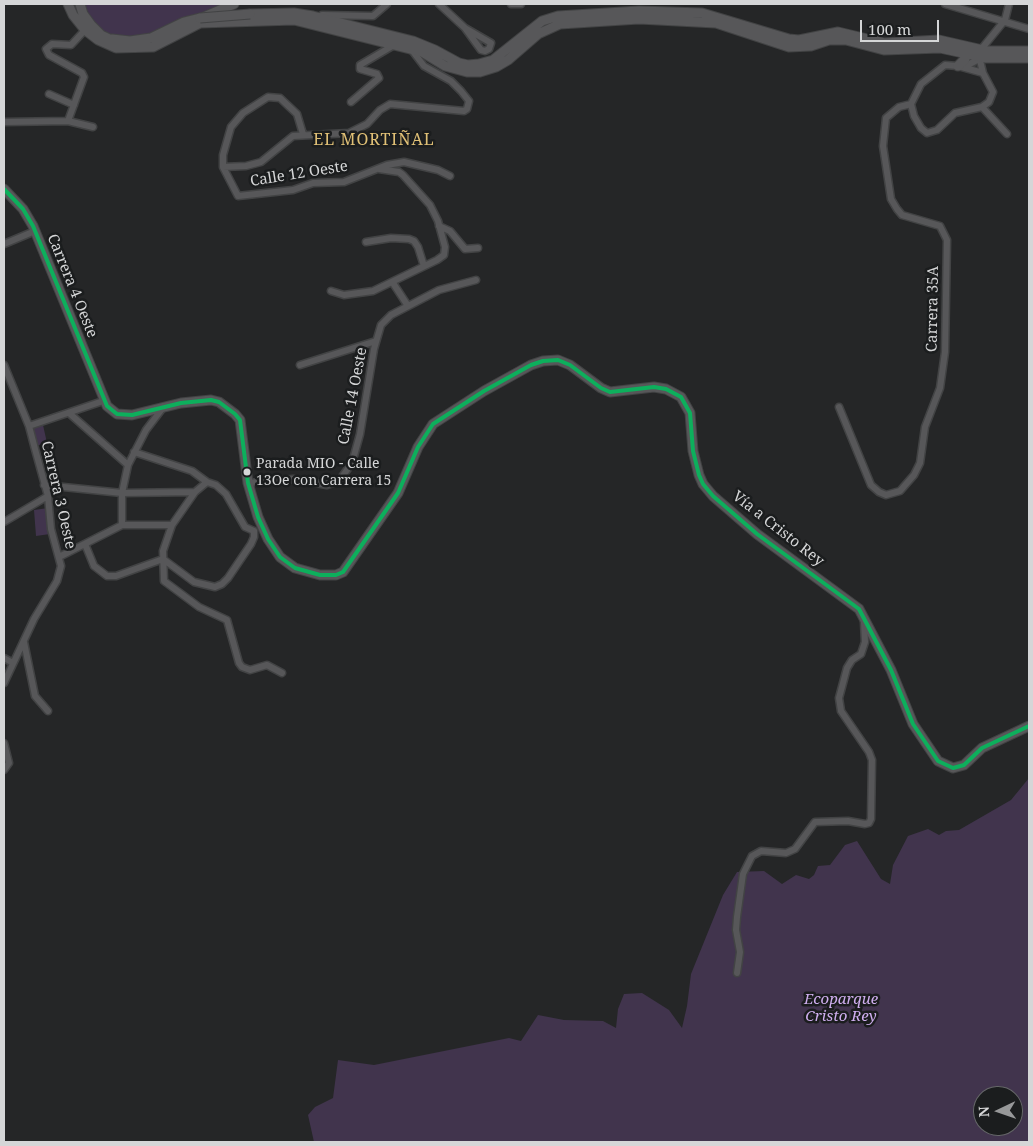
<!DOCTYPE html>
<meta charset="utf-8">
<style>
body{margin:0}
#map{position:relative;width:1033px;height:1146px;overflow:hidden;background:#252627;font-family:"Noto Serif",serif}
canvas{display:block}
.frame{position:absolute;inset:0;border:5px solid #d5d6d7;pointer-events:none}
.north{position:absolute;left:973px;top:1086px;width:50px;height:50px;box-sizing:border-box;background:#1b1d1e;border:1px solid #656768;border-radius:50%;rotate:267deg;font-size:14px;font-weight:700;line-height:20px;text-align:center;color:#d5d6d7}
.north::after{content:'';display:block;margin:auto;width:18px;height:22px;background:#979899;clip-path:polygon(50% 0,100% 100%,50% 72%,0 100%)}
.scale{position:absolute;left:860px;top:20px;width:79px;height:22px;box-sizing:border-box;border:2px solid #d5d6d7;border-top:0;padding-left:6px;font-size:15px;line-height:18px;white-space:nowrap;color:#d5d6d7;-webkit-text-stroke:4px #1b1d1e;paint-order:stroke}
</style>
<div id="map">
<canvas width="1033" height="1146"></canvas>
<div class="frame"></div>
<div class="north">N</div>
<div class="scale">100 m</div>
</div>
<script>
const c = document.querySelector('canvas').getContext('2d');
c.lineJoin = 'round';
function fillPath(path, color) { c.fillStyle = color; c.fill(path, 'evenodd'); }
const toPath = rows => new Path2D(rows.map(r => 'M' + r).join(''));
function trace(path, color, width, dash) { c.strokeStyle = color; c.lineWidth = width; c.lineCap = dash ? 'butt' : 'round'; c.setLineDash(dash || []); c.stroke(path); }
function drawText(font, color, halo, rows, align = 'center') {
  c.font = font + ' "Noto Serif",serif'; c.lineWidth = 5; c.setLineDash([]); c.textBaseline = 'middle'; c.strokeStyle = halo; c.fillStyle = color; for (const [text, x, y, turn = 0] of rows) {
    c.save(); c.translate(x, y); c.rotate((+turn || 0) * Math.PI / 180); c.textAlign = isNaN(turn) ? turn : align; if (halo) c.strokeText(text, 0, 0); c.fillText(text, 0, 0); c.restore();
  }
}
fillPath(toPath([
 [80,4,234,4,156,37,107,38],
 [43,425,47,443,35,446,31,428],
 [48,508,50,534,36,536,34,510],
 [1029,778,1029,1142,314,1142,308,1115,315,1107,333,1098,338,1060,374,1065,509,1038,521,1041,538,1015,564,1020,603,1021,616,1028,618,1009,624,994,642,993,669,1010,682,1028,687,1006,691,974,723,895,737,872,764,871,782,884,796,875,809,879,814,875,818,866,830,865,845,845,857,841,881,879,890,884,893,865,908,836,928,829,939,835,946,831,959,830,1011,800],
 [983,1096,1013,1096,1013,1126,983,1126]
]), '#41344d');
const street = toPath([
 [439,4,465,28,481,50,485,51,489,49,491,43,465,28],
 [511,4,521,4],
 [945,4,1029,29],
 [322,15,373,16,387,4],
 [979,56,983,73,993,92,989,102,982,107,955,113,937,130,927,133,921,128,914,116,911,104,921,84,945,65,958,66,983,73],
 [964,67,977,60,983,47,1005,20,1009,4],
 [49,94,74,105],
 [351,102,379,78,377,74,360,69,360,65,394,45],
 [982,107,1007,134],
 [68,121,84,77,82,73,49,55,46,49,52,44,71,45,85,30],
 [4,122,68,121,93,127],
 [303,134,297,114,280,98,268,97,243,113,231,127,223,155,223,167,238,196,293,190,313,183,344,182,387,165,404,162,438,170,450,176],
 [223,167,246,166,261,162,293,136,349,133,367,124,380,110,390,104,464,111,467,109,469,101,461,91,451,81,424,66,411,49],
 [439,226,450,231,465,249,478,248],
 [366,242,391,238,409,239,414,241,418,247,424,266],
 [4,244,35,231],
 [393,283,408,306],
 [331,291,344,295,373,291,437,260,444,255,445,247,438,221,430,205,403,175,399,172,379,169],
 [4,365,29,426,35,449,48,496,51,529,61,566,57,581,34,619,4,683],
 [300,365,376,341],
 [839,407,871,485,879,492,886,495,900,491,914,475,920,463,925,427,940,388,945,352,947,240,940,226,902,215,897,209,891,199,883,146,886,118,899,107,911,104],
 [69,413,128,465],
 [29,426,103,401],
 [134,452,192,471,207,482,216,485,226,494,245,527,254,531],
 [207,482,195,492,172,525,163,551,164,581,199,607,227,620,239,663,242,667,250,670,267,665,282,673],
 [248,483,293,479,327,485,339,481,352,463,360,434,374,349,381,325,391,315,439,290,476,280],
 [44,485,122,493,195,492],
 [4,522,48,496],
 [122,525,122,493,128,465,146,430,162,409],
 [85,544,94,566,107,576,116,576,163,559],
 [59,557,122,525,172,525],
 [163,559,194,582,215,587,222,584,228,578,251,544,254,537,254,531],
 [24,642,35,696,48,711],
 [4,658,13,663],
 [4,743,9,763,4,770],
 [737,973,740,952,736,930,737,917,743,874,752,856,761,851,786,853,795,849,815,822,848,821,865,824,869,823,871,819,872,760,869,752,841,711,839,698,847,668,852,660,861,654,865,642,864,622]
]);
const secondary = toPath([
 [68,4,73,15,85,30,98,40,116,48,153,47,200,23,294,20,422,52,445,66,467,72,480,72,496,67,508,60,538,34,560,24,639,19,716,23,789,47,811,46,829,40,846,40,884,50,940,48,986,58,1029,58],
 [80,4,83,14,91,25,101,35,116,42],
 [250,14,294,13,313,16,413,41,435,50,459,63,468,65,479,64,493,60,542,21,558,16,639,11,702,13,789,39,799,40,838,32,884,43,939,40,987,51,1029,51],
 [204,17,234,4],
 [112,39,130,41,151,38,184,22,200,18],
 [958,66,965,59,963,52],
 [4,189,23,209,33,226,107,406,117,414,132,415,181,403,211,400,219,402,235,414,240,420,248,483,258,517,268,539,280,557,295,568,320,575,336,575,343,572,398,493,418,447,433,424,484,391,531,365,543,361,558,360,570,365,601,388,610,392,654,387,666,389,681,397,690,413,693,451,699,475,703,484,713,496,757,534,859,609,891,670,913,724,938,761,953,768,964,765,982,748,1029,726]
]);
trace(street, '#424344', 9);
trace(secondary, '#424344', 11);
trace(street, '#575759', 6);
trace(secondary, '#575759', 9);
const secondaryBridge = toPath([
 [200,18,250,14]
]);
trace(secondaryBridge, '#424344', 11, []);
trace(secondaryBridge, '#575759', 9);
trace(toPath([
 [4,189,23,209,33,226,107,406,117,414,132,415,181,403,211,400,219,402,235,414,240,420,248,483,258,517,268,539,280,557,295,568,320,575,336,575,343,572,398,493,418,447,433,424,484,391,531,365,543,361,558,360,570,365,601,388,610,392,654,387,666,389,681,397,690,413,693,451,699,475,703,484,713,496,757,534,859,609,891,670,913,724,938,761,953,768,964,765,982,748,1029,726]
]), '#0daf5c', 4);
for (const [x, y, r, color] of [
 [247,472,4.5,"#d5d6d7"]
]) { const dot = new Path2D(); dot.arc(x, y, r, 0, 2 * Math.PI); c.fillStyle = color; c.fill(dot); trace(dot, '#1b1d1e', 2); }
drawText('14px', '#d5d6d7', '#1b1d1e', [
 ["Parada MIO - Calle",256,464],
 ["13Oe con Carrera 15",256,481]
], 'left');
drawText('15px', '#d5d6d7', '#1b1d1e', [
 ["Calle 12 Oeste",299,174,-9],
 ["Carrera 4 Oeste",72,286,68],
 ["Carrera 35A",933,309,-89],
 ["Calle 14 Oeste",353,396,-79],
 ["Carrera 3 Oeste",58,495,77],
 ["Vía a Cristo Rey",778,529,38]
]);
drawText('italic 15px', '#cfaeef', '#1b1d1e', [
 ["Ecoparque",841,1000],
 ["Cristo Rey",841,1017]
]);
c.letterSpacing = '1px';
drawText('16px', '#e0c076', '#1b1d1e', [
 ["EL MORTIÑAL",374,140]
]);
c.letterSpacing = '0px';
</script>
